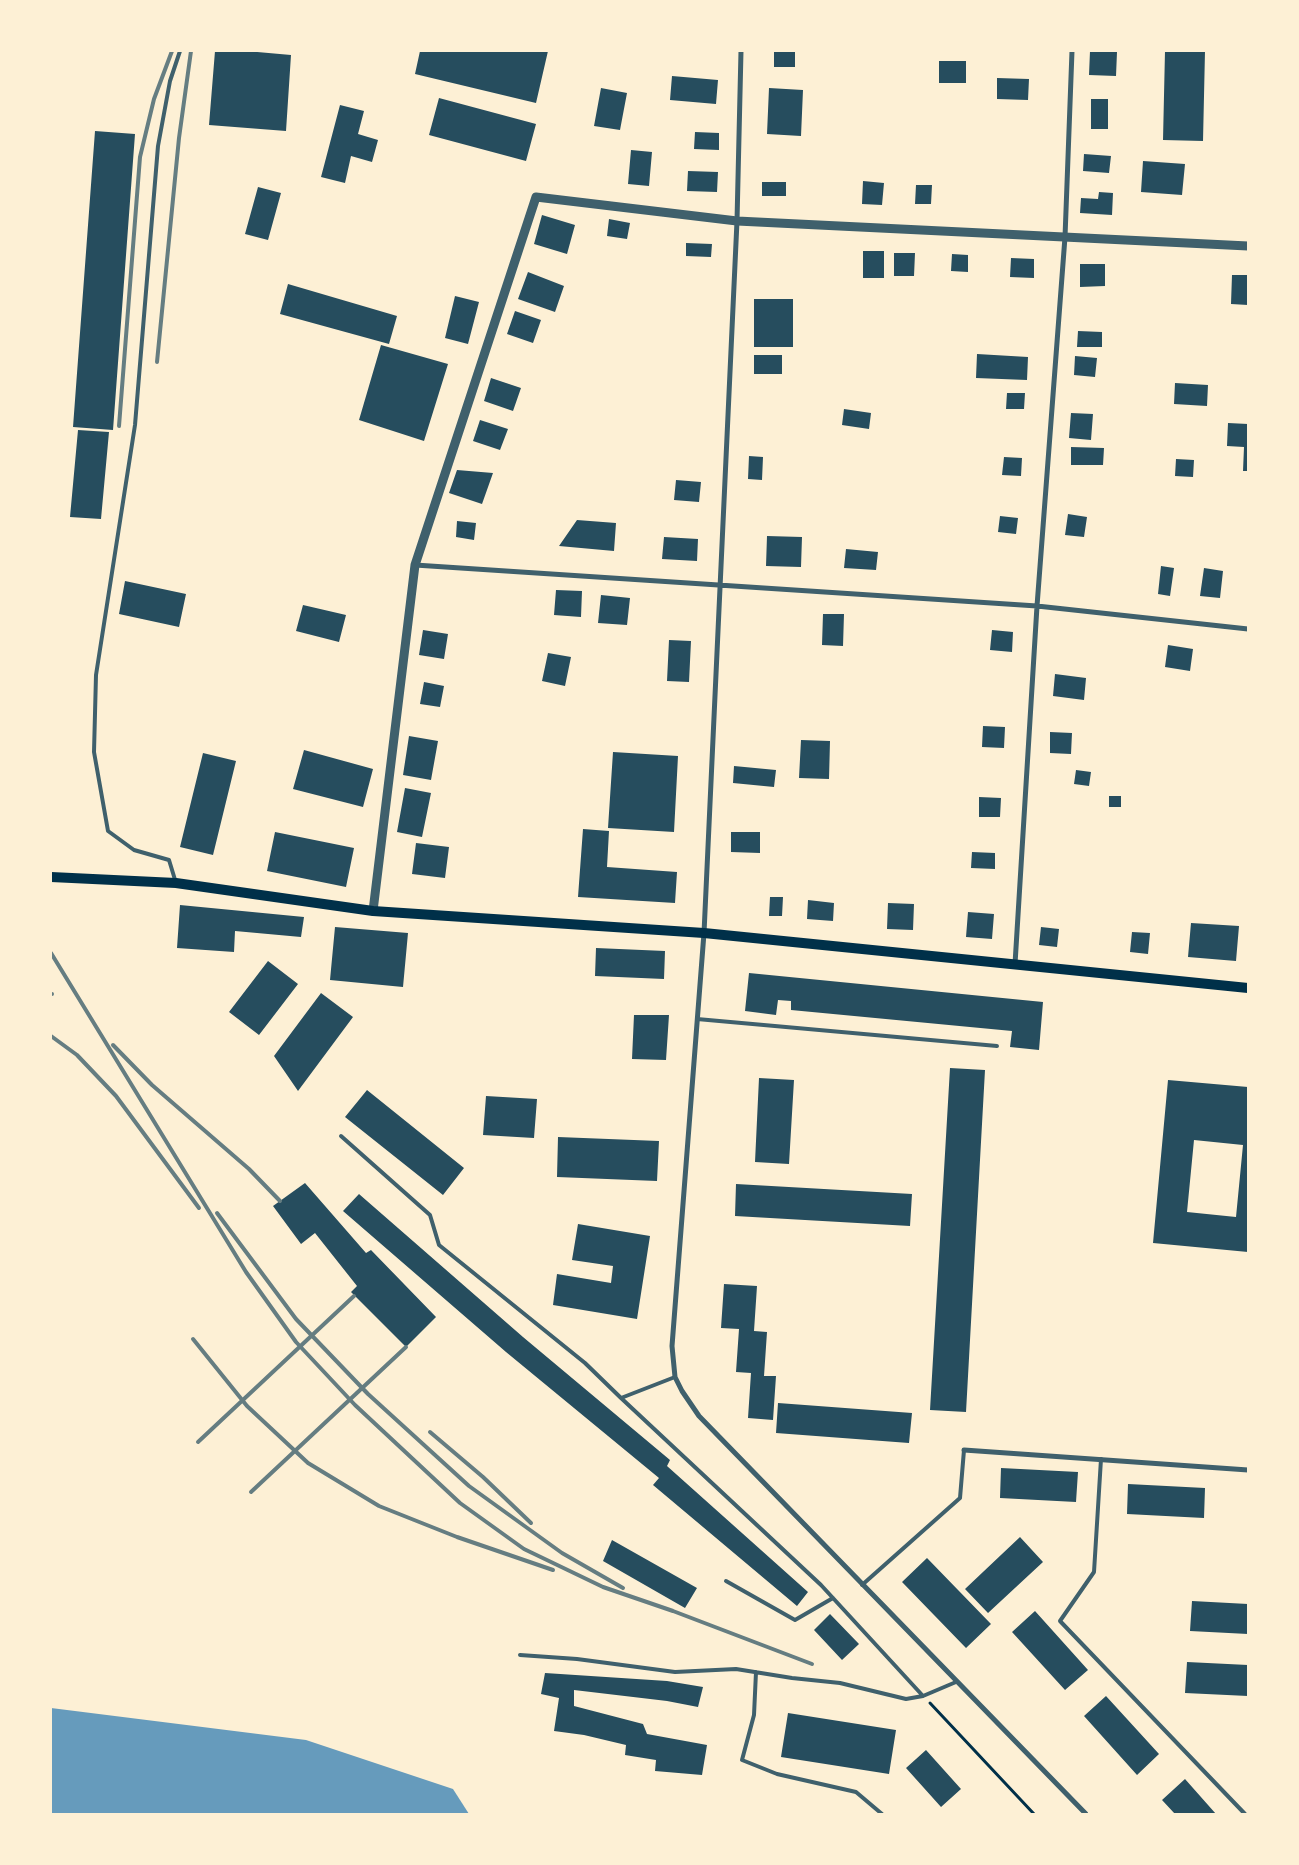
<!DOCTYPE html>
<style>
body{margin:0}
#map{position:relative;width:1299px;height:1865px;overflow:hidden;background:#fdf0d5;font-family:"IBM Plex Sans",sans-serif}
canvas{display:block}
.frame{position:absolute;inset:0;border:52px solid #fdf0d5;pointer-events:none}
</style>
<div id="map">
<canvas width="1299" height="1865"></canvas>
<div class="frame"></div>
</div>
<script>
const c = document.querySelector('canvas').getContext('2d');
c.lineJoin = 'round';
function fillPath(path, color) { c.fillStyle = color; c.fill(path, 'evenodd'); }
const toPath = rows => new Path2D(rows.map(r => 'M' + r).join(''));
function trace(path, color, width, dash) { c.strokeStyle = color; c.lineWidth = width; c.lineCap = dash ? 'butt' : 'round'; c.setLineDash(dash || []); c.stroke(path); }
fillPath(toPath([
 [51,1708,306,1740,453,1789,469,1814,51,1814]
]), '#669bbc');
fillPath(toPath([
 [215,51,246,51,291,55,286,131,209,125],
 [420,51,548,51,536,103,415,74],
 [774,51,795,51,795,67,774,67],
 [1090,51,1117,52,1116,76,1089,75],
 [1165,51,1205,51,1203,141,1163,140],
 [939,61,966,61,966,83,939,83],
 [672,76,718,80,716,104,670,100],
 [997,78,1029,79,1028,100,997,99],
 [601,88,627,93,620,130,594,126],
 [769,88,803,90,801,136,767,134],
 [439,98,536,124,526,161,429,135],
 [1091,99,1108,99,1108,129,1091,129],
 [340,105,364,111,358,134,378,140,372,162,351,156,345,183,321,177],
 [95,131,135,134,113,430,73,427],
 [695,132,719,133,719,150,694,149],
 [631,150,652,152,649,186,628,184],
 [1084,154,1111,156,1109,173,1083,171],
 [1143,161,1185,164,1182,195,1141,192],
 [688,171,718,172,717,192,687,191],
 [863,181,884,183,882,205,862,204],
 [762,182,786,182,786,196,762,196],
 [916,185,932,185,931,204,915,204],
 [258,187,281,193,268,240,245,234],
 [1099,192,1113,193,1112,215,1080,213,1081,198,1098,199],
 [542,215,575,225,567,254,534,244],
 [609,219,630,223,627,239,607,236],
 [686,243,712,244,711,257,686,256],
 [863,251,884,251,884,278,863,278],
 [894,253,915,253,914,276,894,276],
 [952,254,968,255,968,272,951,271],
 [1011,258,1034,259,1034,278,1010,277],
 [1080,264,1105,264,1105,286,1080,287],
 [528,272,564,286,555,312,518,299],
 [1232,275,1248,275,1248,305,1231,304],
 [288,284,397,316,389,344,280,314],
 [455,296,479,302,468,344,445,338],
 [754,299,793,299,793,347,754,347],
 [515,311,541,320,533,343,507,334],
 [1078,331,1102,332,1102,347,1077,347],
 [381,345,448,364,424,441,359,420],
 [977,354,1028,357,1027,380,976,378],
 [754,355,782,355,782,374,754,374],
 [1075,356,1097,358,1095,377,1074,375],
 [491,378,521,388,513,411,484,401],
 [1175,383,1208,385,1207,406,1174,404],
 [1007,393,1025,393,1024,409,1006,409],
 [844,409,871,413,869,429,842,425],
 [1071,413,1093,414,1091,440,1069,438],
 [480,420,508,429,500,450,473,441],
 [1228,423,1248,424,1248,471,1243,471,1244,447,1227,446],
 [78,430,109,432,101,519,70,517],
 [1071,447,1104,448,1103,465,1071,465],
 [749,456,763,457,762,480,748,479],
 [1004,457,1022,458,1021,476,1002,475],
 [1176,459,1194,460,1193,477,1175,476],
 [457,470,493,473,482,504,449,493],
 [676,480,701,482,699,502,674,500],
 [1068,514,1087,517,1084,537,1065,535],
 [1000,516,1018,518,1016,534,998,532],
 [577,520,616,523,614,551,559,546],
 [457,521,476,523,474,540,456,537],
 [767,536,802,537,801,567,766,566],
 [664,537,698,539,697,561,662,559],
 [846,549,878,552,876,570,844,568],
 [1161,566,1174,568,1170,596,1158,594],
 [1204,568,1223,571,1220,598,1200,596],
 [125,581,186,594,179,627,119,614],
 [556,590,582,591,581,617,554,615],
 [601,595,630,598,627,625,598,623],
 [303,605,346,615,339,642,296,631],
 [823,614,844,614,843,646,822,645],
 [423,630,448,634,444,659,419,655],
 [992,630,1013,632,1012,652,990,650],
 [669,640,691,641,689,682,667,681],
 [1168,645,1193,649,1190,671,1165,667],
 [548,653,571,657,565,686,542,681],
 [1055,674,1086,678,1084,700,1053,696],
 [424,682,444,686,440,707,420,704],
 [983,726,1005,727,1004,748,982,747],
 [1050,732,1072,733,1071,754,1050,753],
 [409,736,438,741,431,780,403,775],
 [801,740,830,741,829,779,799,778],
 [304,750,373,769,363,807,293,789],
 [613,752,678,756,674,832,608,828],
 [203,753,236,761,213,855,180,847],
 [734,766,776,770,774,787,733,783],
 [1076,770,1091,772,1089,786,1074,784],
 [405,788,431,793,422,837,397,832],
 [1109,796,1121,796,1121,807,1109,807],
 [979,797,1001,798,1000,817,979,817],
 [583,829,609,831,607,867,677,872,675,903,578,897],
 [275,832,354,848,346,887,267,871],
 [731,832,760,832,760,853,731,852],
 [416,843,449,847,445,878,412,874],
 [972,852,995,853,995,869,971,868],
 [770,897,783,897,782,916,769,916],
 [808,900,834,903,833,921,807,919],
 [888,903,914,904,913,930,887,929],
 [180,905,304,917,301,937,235,931,234,952,177,948],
 [968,912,994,914,992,939,966,937],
 [1191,923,1239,926,1236,961,1188,957],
 [335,927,408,933,403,987,330,980],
 [1041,927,1059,929,1057,947,1039,945],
 [1132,932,1150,933,1148,954,1130,952],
 [596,948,665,951,664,979,595,976],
 [268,961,298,984,259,1035,229,1012],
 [749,973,1043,1002,1039,1050,1010,1047,1012,1031,791,1010,791,1001,778,1000,776,1015,745,1011],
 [321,993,353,1017,298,1091,274,1056],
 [634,1015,669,1015,666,1060,632,1059],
 [950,1068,985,1070,966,1412,930,1410],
 [759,1078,794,1080,789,1164,755,1162],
 [1168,1080,1248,1087,1248,1252,1153,1243],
 [1194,1140,1243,1145,1236,1217,1187,1212],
 [367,1090,464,1168,443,1195,345,1117],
 [486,1096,537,1099,534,1138,483,1135],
 [558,1137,659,1141,657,1181,557,1177],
 [305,1183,366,1253,371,1250,436,1317,406,1347,351,1292,357,1286,315,1233,301,1244,273,1206],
 [736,1184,912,1194,910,1226,735,1216],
 [359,1194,523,1337,670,1460,667,1466,808,1592,797,1606,653,1485,659,1478,506,1352,343,1211],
 [578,1224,650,1236,637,1319,553,1305,557,1274,611,1283,613,1266,572,1260],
 [724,1284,757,1286,754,1331,767,1332,764,1376,776,1376,773,1420,748,1418,751,1373,736,1372,739,1329,721,1328],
 [778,1403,912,1413,909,1443,776,1433],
 [1001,1468,1078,1472,1076,1502,1000,1498],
 [1128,1484,1205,1488,1204,1518,1127,1514],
 [1020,1537,1043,1562,988,1613,965,1589],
 [612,1540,697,1588,685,1608,603,1561],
 [927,1558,991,1624,966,1648,902,1582],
 [1192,1601,1248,1604,1248,1634,1190,1631],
 [1035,1611,1088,1670,1065,1690,1012,1632],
 [830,1614,859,1644,842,1660,814,1630],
 [1187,1662,1248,1665,1248,1696,1185,1693],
 [545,1673,667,1681,703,1687,698,1707,667,1701,574,1690,574,1706,643,1724,647,1734,707,1745,702,1775,655,1771,656,1760,625,1755,626,1745,584,1735,554,1731,559,1698,541,1694],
 [1106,1696,1159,1754,1137,1775,1084,1716],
 [788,1713,896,1730,889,1774,781,1757],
 [926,1750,961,1789,941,1807,906,1768],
 [1185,1779,1216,1814,1175,1814,1162,1800]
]), '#264d5e');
trace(toPath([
 [930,1703,1034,1814]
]), '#003049', 3);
trace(toPath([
 [176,883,169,860,134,850,108,831,94,752,96,675,135,425,158,146,170,81,180,51],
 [697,1019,997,1046],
 [341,1136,430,1215,439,1245,585,1363,621,1398],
 [675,1377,621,1398,821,1585,923,1696],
 [1101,1459,1094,1572,1060,1621,1245,1814],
 [726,1581,795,1620,833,1598],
 [862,1585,960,1498,964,1450],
 [520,1655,577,1659,675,1672,736,1669,792,1678,840,1683,906,1699,923,1696,956,1682],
 [756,1672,754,1715,742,1760,777,1774,856,1792,882,1814]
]), '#3f606c', 4);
trace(toPath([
 [741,51,737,221,704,933,672,1346,675,1377,682,1391,699,1416,1086,1814],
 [415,565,1037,606,1248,629],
 [1015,964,1037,606,1065,237,1072,51],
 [964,1450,1248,1470]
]), '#3f606c', 5);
trace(toPath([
 [373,911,415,565,536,197,737,221,1248,246]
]), '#3f606c', 9);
trace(toPath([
 [51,877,176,883,373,911,704,933,1248,988]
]), '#003049', 10);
trace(toPath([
 [157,362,179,138,191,51],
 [119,426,140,157,154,99,172,51],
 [51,953,246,1272,296,1342,355,1405,460,1503,524,1549,603,1587,673,1611,812,1664],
 [51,994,52,994],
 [51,1036,77,1055,116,1096,199,1208],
 [113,1045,152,1085,249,1169,280,1201],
 [217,1213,296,1319,368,1394,469,1486,562,1553,623,1588],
 [193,1339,247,1406,308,1463,379,1506,457,1537,553,1570],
 [430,1432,483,1477,531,1523],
 [198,1442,354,1296],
 [251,1492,406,1347]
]), '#657d81', 4);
</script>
